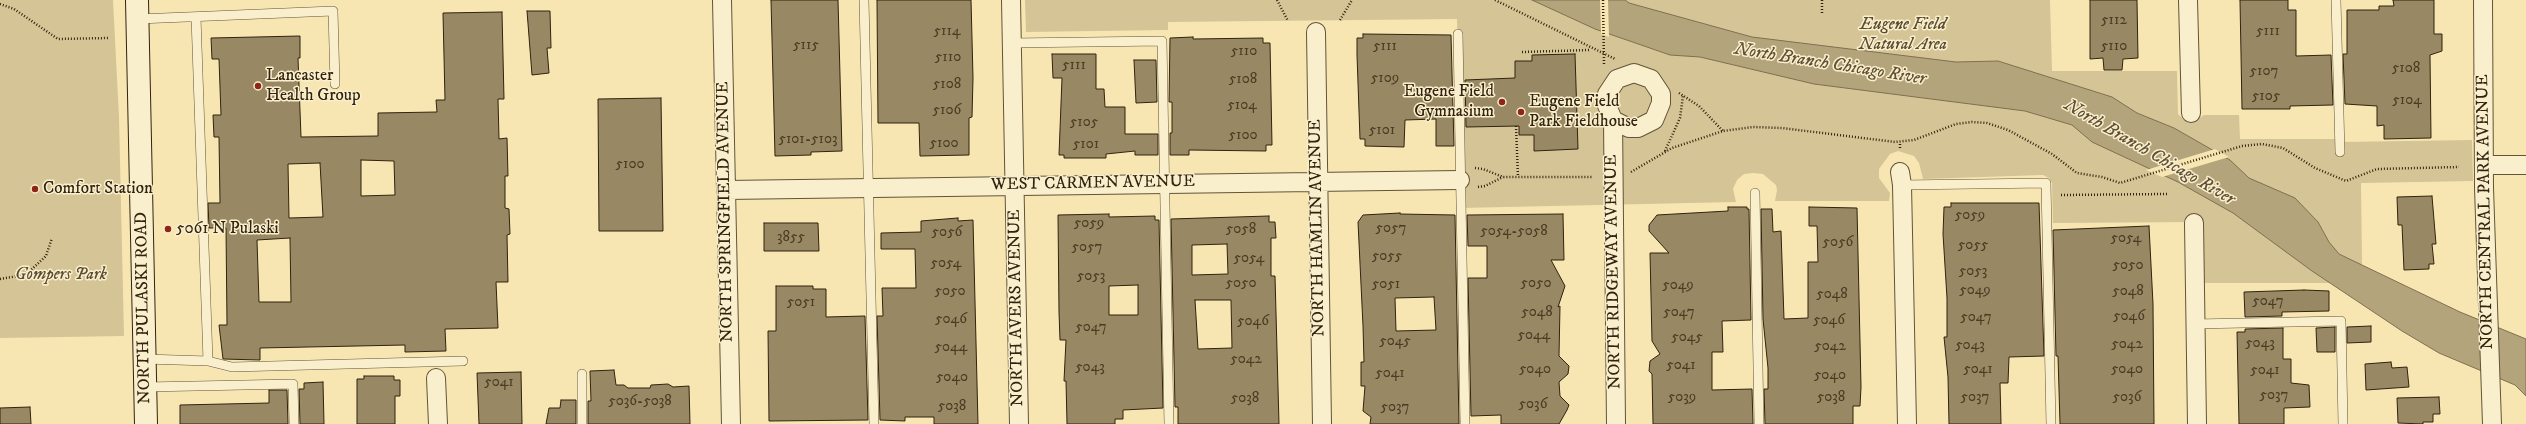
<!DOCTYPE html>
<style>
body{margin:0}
canvas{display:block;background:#f7e6b2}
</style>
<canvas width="2526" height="424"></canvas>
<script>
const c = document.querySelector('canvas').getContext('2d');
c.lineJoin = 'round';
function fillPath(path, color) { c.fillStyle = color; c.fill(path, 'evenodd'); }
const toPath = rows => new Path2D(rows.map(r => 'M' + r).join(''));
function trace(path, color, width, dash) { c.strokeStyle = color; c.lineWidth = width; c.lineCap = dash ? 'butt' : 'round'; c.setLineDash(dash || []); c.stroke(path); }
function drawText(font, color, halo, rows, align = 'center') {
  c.font = font + ' "IM FELL DW Pica",serif'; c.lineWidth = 3; c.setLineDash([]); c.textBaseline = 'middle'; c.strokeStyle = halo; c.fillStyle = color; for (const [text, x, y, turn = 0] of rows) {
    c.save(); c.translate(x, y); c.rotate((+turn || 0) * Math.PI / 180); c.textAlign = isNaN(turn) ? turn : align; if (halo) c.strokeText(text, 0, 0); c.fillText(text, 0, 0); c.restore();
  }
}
fillPath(toPath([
 [0,0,113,0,119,117,124,336,0,338],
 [1025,0,2050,0,2052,71,2177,71,2178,114,2184,120,2196,121,2204,115,2239,115,2240,139,2339,139,2340,142,2472,140,2473,181,2361,183,2362,264,2330,283,2201,283,2200,222,2053,223,2052,183,2049,178,2043,175,1923,179,1919,163,1914,156,1898,151,1890,154,1879,169,1879,178,1890,193,1889,201,1775,201,1777,190,1776,185,1763,174,1753,173,1744,174,1737,180,1733,189,1736,202,1461,208,1457,19,1168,22,1168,30,1026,32]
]), '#d5c596');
const water = toPath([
 [1532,0,1625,0,1629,3,1752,37,1956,62,1998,61,2112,97,2137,113,2174,128,2230,160,2249,178,2295,198,2318,222,2329,242,2339,254,2460,312,2526,339,2526,396,2515,385,2439,353,2402,331,2312,271,2233,213,2178,182,2092,142,2072,125,2025,111,1814,84,1700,57,1670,55,1595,29,1532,0]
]);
fillPath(water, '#b4a47b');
trace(water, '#807050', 1);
fillPath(toPath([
 [1600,0,1608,0,1609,37,1601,34],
 [2215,149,2229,157,2162,177,2146,170]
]), '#f7e6b2');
const building = toPath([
 [771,0,838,0,842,151,811,152,811,155,775,156,771,0],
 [877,0,971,0,973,78,972,117,969,118,969,155,920,156,919,123,878,123,877,0],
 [2090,0,2137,0,2138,58,2123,59,2122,70,2104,70,2103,58,2090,59,2090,0],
 [2240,0,2288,0,2288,10,2296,10,2296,56,2331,55,2333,105,2290,106,2290,109,2242,109,2240,0],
 [2393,0,2434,0,2434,34,2442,34,2442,51,2430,55,2431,138,2384,139,2384,125,2377,126,2377,106,2345,104,2343,54,2347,54,2347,10,2379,10,2379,6,2394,6,2393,0],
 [527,11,550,11,551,48,547,48,549,73,532,75,527,11],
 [502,12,504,99,498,99,499,139,507,138,508,176,505,176,505,208,509,209,510,234,507,235,508,282,496,282,498,328,445,329,446,351,405,352,405,345,260,348,260,360,223,359,219,325,227,325,226,228,209,228,208,203,220,203,219,137,214,137,213,115,221,115,219,59,212,59,211,38,300,36,300,58,298,58,301,137,378,136,378,113,437,112,436,100,445,100,443,13,502,12],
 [361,160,394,161,395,195,361,196,361,160],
 [320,163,323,217,289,218,288,164,320,163],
 [290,238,291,302,259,302,257,240,290,238],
 [1363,34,1451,35,1454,146,1436,146,1436,119,1405,120,1404,147,1365,146,1365,139,1360,139,1357,55,1357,38,1363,38,1363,34],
 [1193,37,1193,39,1263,38,1263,43,1270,43,1272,145,1266,145,1266,151,1189,150,1189,155,1170,155,1170,133,1172,133,1172,102,1169,102,1170,38,1193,37],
 [1052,54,1096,54,1096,89,1104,89,1105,107,1125,107,1125,134,1158,134,1158,155,1135,155,1135,151,1106,154,1106,158,1064,158,1064,155,1059,155,1062,78,1053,78,1052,54],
 [1575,54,1578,149,1534,151,1534,135,1519,135,1519,126,1466,127,1465,80,1515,78,1515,61,1532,61,1532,55,1575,54],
 [1134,60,1156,60,1157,102,1136,103,1134,60],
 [661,98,663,231,599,231,598,99,661,98],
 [2432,196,2436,244,2432,244,2434,264,2429,264,2429,269,2404,270,2402,225,2398,225,2397,197,2432,196],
 [1951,203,2039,203,2044,356,2009,357,2008,383,2000,383,2001,424,1949,424,1948,377,1944,337,1947,337,1947,298,1943,234,1944,207,1951,207,1951,203],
 [1728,207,1747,207,1747,209,1749,209,1751,320,1722,321,1723,352,1712,352,1712,390,1752,389,1753,424,1653,424,1652,374,1649,371,1650,361,1660,354,1652,341,1650,253,1669,253,1649,231,1649,225,1657,215,1728,211,1728,207],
 [1809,207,1857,208,1861,387,1860,406,1853,406,1853,424,1765,424,1764,389,1768,389,1768,368,1763,319,1761,209,1772,209,1773,232,1781,231,1784,319,1808,318,1808,262,1818,262,1817,226,1809,226,1809,207],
 [1400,213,1400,214,1455,215,1459,424,1370,424,1371,417,1363,411,1365,386,1361,386,1361,362,1364,362,1363,326,1358,222,1363,215,1400,213],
 [1434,297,1436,330,1396,331,1395,298,1434,297],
 [1109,214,1109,217,1155,216,1155,220,1159,220,1163,408,1123,410,1123,419,1115,419,1115,424,1067,424,1066,381,1064,381,1066,340,1060,340,1059,312,1058,215,1109,214],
 [1138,285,1138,315,1109,315,1109,286,1138,285],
 [1563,214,1564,260,1551,260,1565,286,1558,307,1560,306,1559,356,1569,366,1568,374,1559,382,1560,396,1569,405,1567,410,1559,424,1501,424,1501,415,1471,416,1468,278,1487,278,1487,246,1468,246,1467,215,1563,214],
 [1269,216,1269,222,1275,222,1276,238,1271,238,1271,276,1275,276,1279,424,1178,424,1178,407,1175,407,1171,219,1269,216],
 [1227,244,1228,274,1192,275,1192,245,1227,244],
 [1195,300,1231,300,1232,348,1198,349,1195,300],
 [958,218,958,221,973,220,978,424,934,424,934,417,905,417,905,421,880,420,877,316,883,316,882,288,916,288,915,249,881,249,881,233,921,232,921,221,958,218],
 [764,223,818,223,819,251,764,251,764,223],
 [2149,226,2153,304,2154,424,2060,424,2058,356,2056,356,2053,230,2149,226],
 [776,286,813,286,813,289,826,289,826,317,865,316,868,420,769,421,768,331,776,331,776,286],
 [2304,290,2329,291,2329,311,2282,312,2282,316,2245,317,2244,292,2304,290],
 [2371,326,2371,342,2347,343,2347,327,2371,326],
 [2335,327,2335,352,2317,352,2316,328,2335,327],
 [2283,328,2283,359,2291,359,2291,383,2309,385,2310,407,2284,408,2284,424,2239,424,2237,332,2245,332,2245,329,2283,328],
 [2391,362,2392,368,2407,367,2409,387,2366,390,2365,364,2391,362],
 [614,370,616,385,624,385,628,388,650,388,651,385,668,384,673,387,689,386,690,424,588,424,588,401,591,401,590,371,614,370],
 [521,372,522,424,479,424,477,373,521,372],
 [364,376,394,376,394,380,400,380,400,396,395,396,395,424,357,424,357,379,364,379,364,376],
 [323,382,324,424,300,424,299,389,304,389,304,383,323,382],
 [269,390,287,390,288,424,180,424,180,405,269,403,269,390],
 [2439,397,2440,414,2433,414,2433,422,2423,422,2423,424,2398,423,2397,398,2439,397],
 [561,400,576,400,576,424,546,424,549,408,560,408,561,400],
 [30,407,31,424,0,424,0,408,30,407]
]);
fillPath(building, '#988864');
trace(building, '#31230f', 1);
const lane = toPath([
 [864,0,874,424],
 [2336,0,2340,152],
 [196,17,208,361],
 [138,19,333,11,335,84],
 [1458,34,1465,424],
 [1012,43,1162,41,1169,424],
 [1902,185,2046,183,2051,424],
 [1755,193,1759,424],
 [2195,324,2341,321,2343,424],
 [145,359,208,361,232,367,463,361],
 [582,374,582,424],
 [146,387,293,384,294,424]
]);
const street = toPath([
 [722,0,731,424],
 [1011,0,1019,424],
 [2188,0,2191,113],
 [2483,0,2484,188,2492,424],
 [1316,32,1322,424],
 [1613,120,1629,128,1638,128,1654,120,1661,103,1661,94,1651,79,1634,73,1617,79,1607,94,1606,103,1613,120,1616,424],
 [2484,165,2526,165],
 [1900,172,1902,185,1907,424],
 [726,190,1460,180],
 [2194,223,2197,424],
 [436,378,438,424]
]);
const secondary = toPath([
 [137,0,146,424]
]);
trace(lane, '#625438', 10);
trace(street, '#625438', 20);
trace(secondary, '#31230f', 24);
trace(toPath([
 [1277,0,1288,21],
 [1495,0,1615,59],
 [1603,0,1604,65],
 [1822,0,1822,14],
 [0,4,14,9,58,39,109,38],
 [1340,20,1352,0],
 [1522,52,1589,50],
 [1679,93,1699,106,1723,131],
 [1516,126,1518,177],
 [1900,148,1900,142],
 [1665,151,1680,118,1683,96],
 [1475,168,1483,169,1503,177,1593,177],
 [1631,172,1672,148,1723,131,1753,127,1782,128,1895,142,1914,140,1956,124,1972,122,1987,123,2008,130,2052,154,2077,173,2102,177,2120,183,2242,146,2262,144,2283,148,2315,168,2346,181,2377,169,2459,167],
 [1478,187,1485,186,1503,177],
 [2061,195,2167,194],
 [0,279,18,276,32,269,46,256,52,238]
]), '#31230f', 2.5, [1, 2]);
trace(lane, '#faefcd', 9);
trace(street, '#faefcd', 18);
trace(secondary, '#faefcd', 22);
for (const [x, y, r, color] of [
 [258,86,4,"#8f2418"],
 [1502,102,4,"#8f2418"],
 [1521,112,4,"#8f2418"],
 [35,189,4,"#8f2418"],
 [168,229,4,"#8f2418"]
]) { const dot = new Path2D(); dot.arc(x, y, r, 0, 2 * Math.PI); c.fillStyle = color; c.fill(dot); trace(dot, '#faefcd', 1.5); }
drawText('15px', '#4b3c24', null, [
 ["5112",2114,21],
 ["5114",947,32],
 ["5111",2268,32],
 ["5115",806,46],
 ["5111",1385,47],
 ["5110",2114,47],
 ["5110",1244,52],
 ["5110",948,58],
 ["5111",1074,66],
 ["5108",2406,69],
 ["5107",2264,72],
 ["5109",1385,79],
 ["5108",1243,80],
 ["5108",947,85],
 ["5105",2266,97],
 ["5104",2407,101],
 ["5104",1242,106],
 ["5106",947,111],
 ["5105",1084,123],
 ["5101",1382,131],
 ["5100",1243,136],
 ["5101-5103",808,140],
 ["5100",944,144],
 ["5101",1086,145],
 ["5100",630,165],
 ["5059",1970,216],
 ["5059",1089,224],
 ["5057",1391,229],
 ["5058",1241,230],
 ["5054-5058",1514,232],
 ["5056",947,233],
 ["3855",791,238],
 ["5054",2126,239],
 ["5056",1838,243],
 ["5055",1973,246],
 ["5057",1087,248],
 ["5055",1387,257],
 ["5054",1249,259],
 ["5054",946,264],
 ["5050",2128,266],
 ["5053",1973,272],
 ["5053",1091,277],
 ["5050",1241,284],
 ["5050",1536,284],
 ["5051",1386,285],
 ["5049",1678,286],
 ["5049",1975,291],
 ["5050",950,292],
 ["5048",2128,292],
 ["5048",1832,295],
 ["5047",2268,302],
 ["5051",801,303],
 ["5048",1537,313],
 ["5047",1679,313],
 ["5046",2129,317],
 ["5047",1976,318],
 ["5046",951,320],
 ["5046",1829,321],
 ["5046",1253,322],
 ["5047",1091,328],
 ["5044",1534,336],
 ["5045",1687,338],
 ["5045",1395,342],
 ["5043",2260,344],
 ["5042",2127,345],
 ["5043",1970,346],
 ["5042",1830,347],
 ["5044",951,348],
 ["5042",1246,360],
 ["5041",1681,366],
 ["5043",1090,368],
 ["5040",1535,370],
 ["5041",1978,370],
 ["5040",2127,370],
 ["5041",2265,371],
 ["5041",1390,374],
 ["5040",1830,376],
 ["5040",952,378],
 ["5041",499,383],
 ["5037",2274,396],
 ["5039",1682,398],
 ["5038",1831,398],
 ["5037",1975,398],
 ["5036",2127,398],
 ["5038",1245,399],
 ["5036-5038",640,402],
 ["5036",1533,405],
 ["5038",952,407],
 ["5037",1395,408]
]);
drawText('italic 17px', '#5a4c31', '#faefcd', [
 ["Eugene Field",1903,25],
 ["Natural Area",1903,45],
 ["Gompers Park",61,275]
]);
drawText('17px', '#31230f', '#faefcd', [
 ["Lancaster",266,76],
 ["Health Group",266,96],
 ["Eugene Field",1494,92,"right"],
 ["Gymnasium",1494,112,"right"],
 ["Eugene Field",1529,102],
 ["Park Fieldhouse",1529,122],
 ["Comfort Station",43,189],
 ["5061 N Pulaski",176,229]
], 'left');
drawText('17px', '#31230f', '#faefcd', [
 ["WEST CARMEN AVENUE",1093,184,-1],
 ["NORTH SPRINGFIELD AVENUE",726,212,-91],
 ["NORTH CENTRAL PARK AVENUE",2486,212,-91],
 ["NORTH HAMLIN AVENUE",1318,228,-91],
 ["NORTH RIDGEWAY AVENUE",1614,272,-91],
 ["NORTH PULASKI ROAD",144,308,-91],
 ["NORTH AVERS AVENUE",1017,308,-91]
]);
drawText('italic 18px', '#5f5035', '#faefcd', [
 ["North Branch Chicago River",1830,65,9],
 ["North Branch Chicago River",2149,153,30]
]);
</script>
